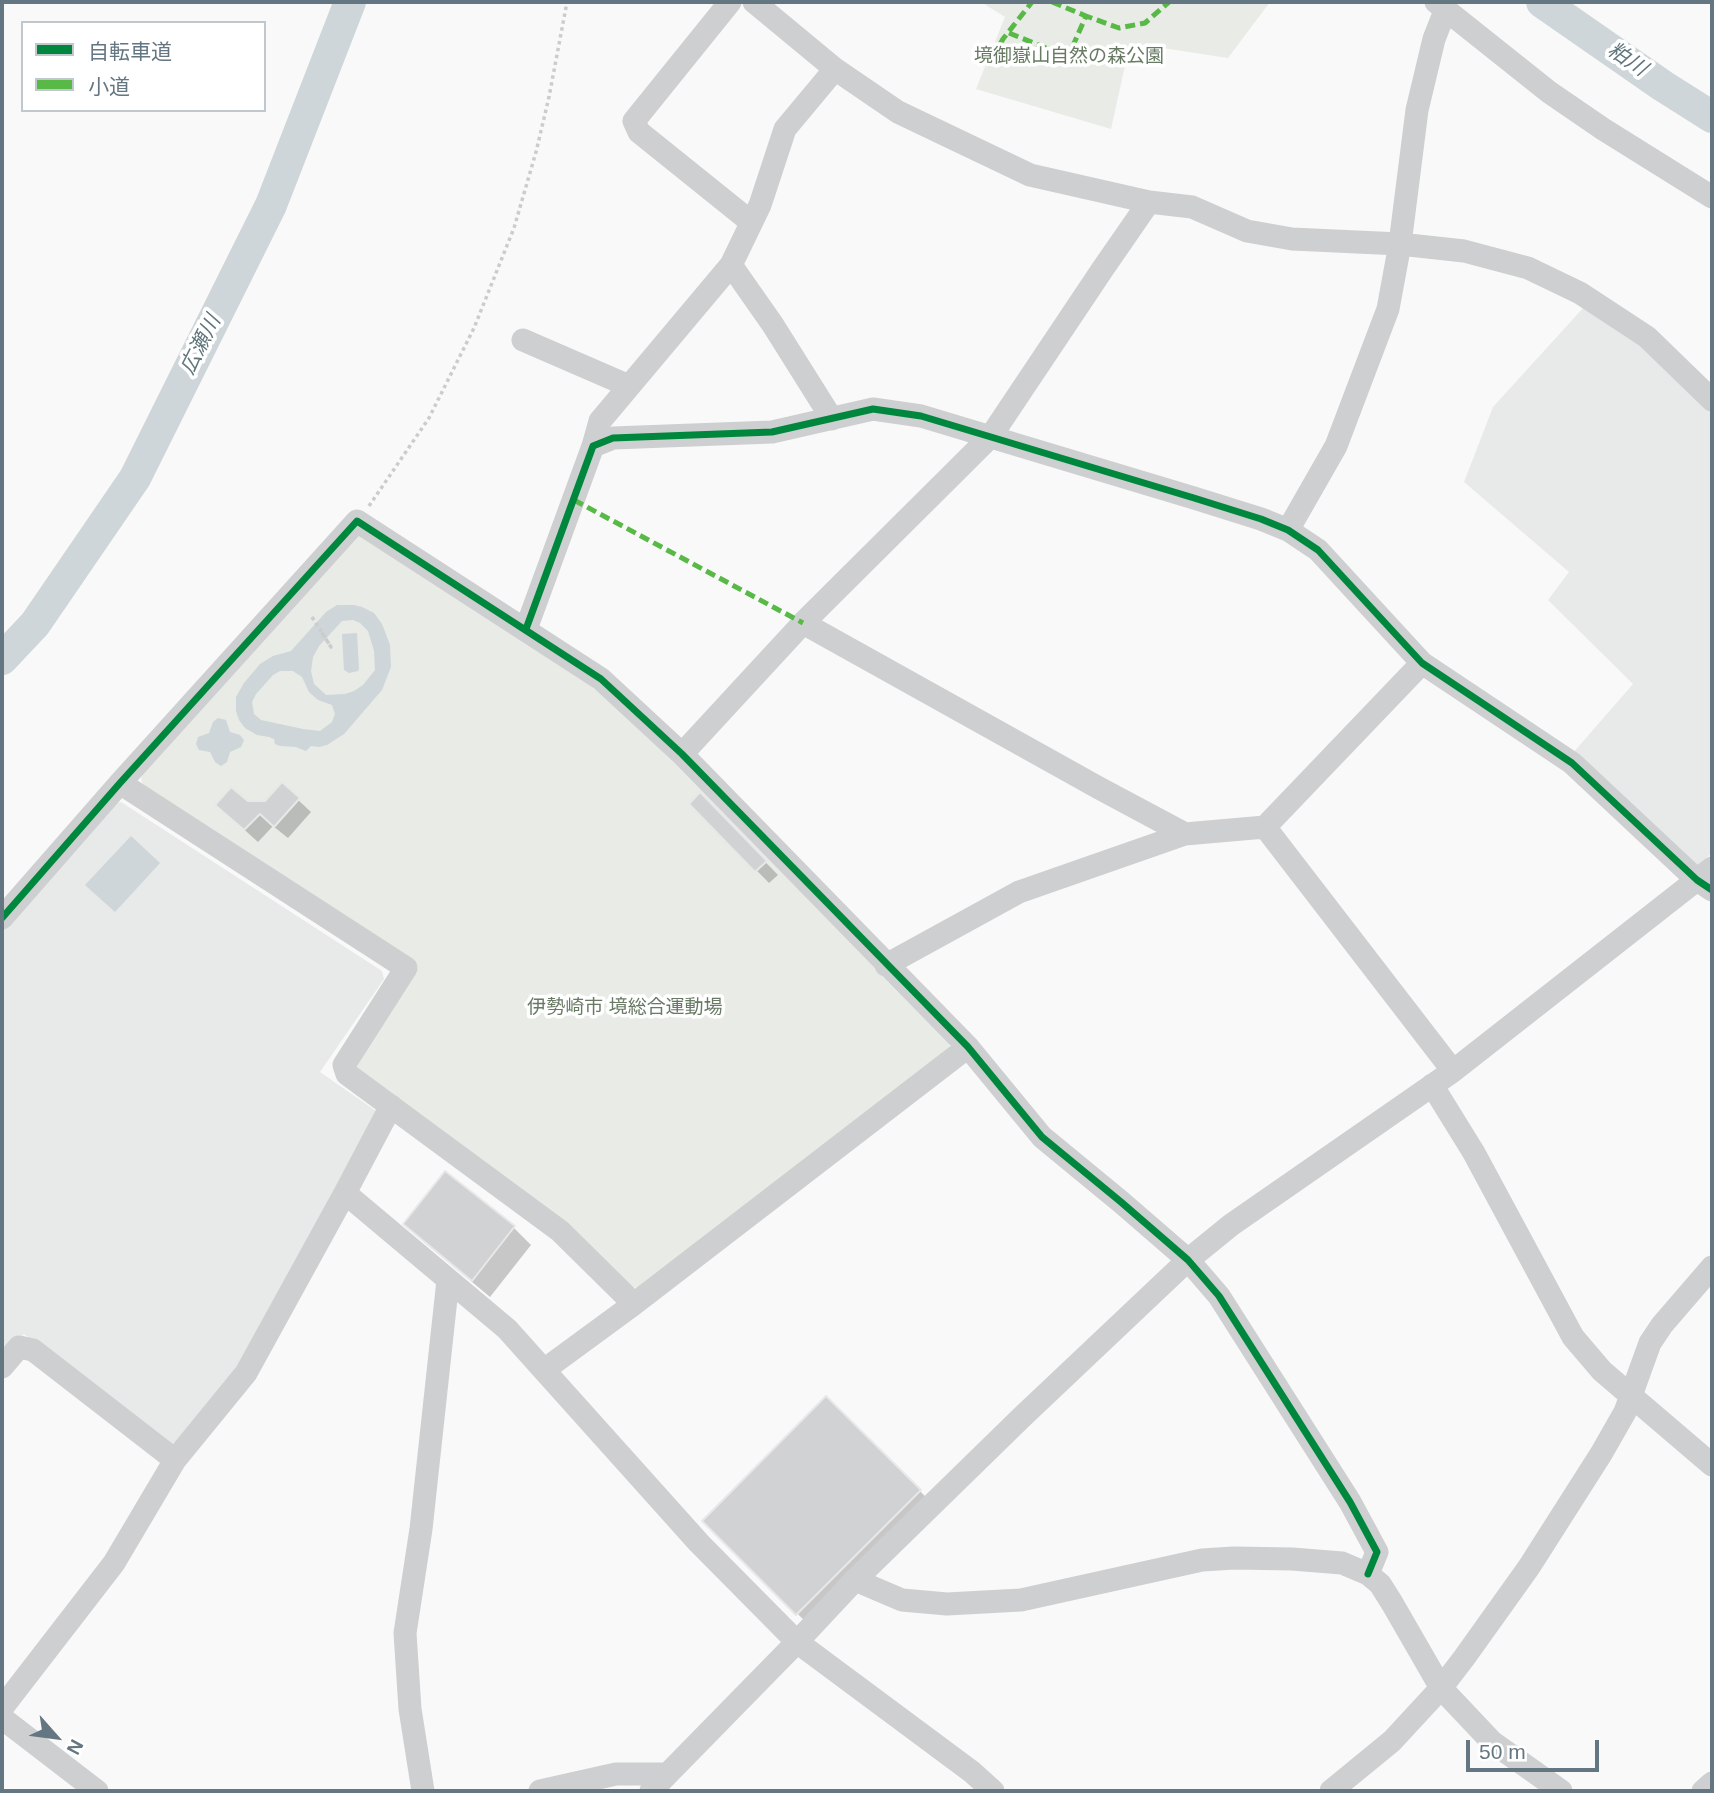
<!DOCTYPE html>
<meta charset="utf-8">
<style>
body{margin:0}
#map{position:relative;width:1714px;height:1793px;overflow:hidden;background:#f9f9f9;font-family:Helvetica,"Noto Sans JP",sans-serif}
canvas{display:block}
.frame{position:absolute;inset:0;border:4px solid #657683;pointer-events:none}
.legend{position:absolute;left:21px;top:21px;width:245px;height:91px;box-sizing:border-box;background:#fff;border:2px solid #c1c8cd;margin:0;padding:9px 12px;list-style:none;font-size:21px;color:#657683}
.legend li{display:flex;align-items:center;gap:14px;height:35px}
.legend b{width:35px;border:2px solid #c1c8cd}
.north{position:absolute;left:21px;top:1702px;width:70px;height:70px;-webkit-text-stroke:5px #fff;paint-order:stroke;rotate:118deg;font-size:19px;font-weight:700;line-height:28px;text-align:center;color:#657683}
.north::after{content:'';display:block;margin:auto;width:24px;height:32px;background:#657683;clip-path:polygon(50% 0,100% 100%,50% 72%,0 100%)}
.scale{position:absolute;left:1466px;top:1740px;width:133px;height:32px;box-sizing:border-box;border:4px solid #657683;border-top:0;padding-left:9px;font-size:21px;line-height:24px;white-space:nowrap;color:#657683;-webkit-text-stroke:5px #fff;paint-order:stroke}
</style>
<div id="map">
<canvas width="1714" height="1793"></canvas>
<div class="frame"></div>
<ul class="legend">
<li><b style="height:9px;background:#00873e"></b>自転車道</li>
<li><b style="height:9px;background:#58b947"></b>小道</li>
</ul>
<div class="north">N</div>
<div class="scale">50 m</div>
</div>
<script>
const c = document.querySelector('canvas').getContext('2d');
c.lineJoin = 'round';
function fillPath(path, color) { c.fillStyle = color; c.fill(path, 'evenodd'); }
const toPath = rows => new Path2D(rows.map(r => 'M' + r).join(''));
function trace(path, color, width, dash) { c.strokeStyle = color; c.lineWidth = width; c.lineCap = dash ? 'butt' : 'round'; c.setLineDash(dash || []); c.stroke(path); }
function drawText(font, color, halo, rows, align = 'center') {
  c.font = font + ' Helvetica,"Noto Sans JP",sans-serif'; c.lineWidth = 7; c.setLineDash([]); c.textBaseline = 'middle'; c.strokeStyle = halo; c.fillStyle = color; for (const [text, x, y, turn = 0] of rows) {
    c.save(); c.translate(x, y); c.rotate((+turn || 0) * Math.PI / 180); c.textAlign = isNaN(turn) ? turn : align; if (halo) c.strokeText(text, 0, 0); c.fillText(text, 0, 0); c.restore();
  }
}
fillPath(toPath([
 [1584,307,1641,340,1712,412,1712,853,1698,865,1691,865,1572,754,1633,684,1548,600,1569,572,1464,482,1493,407],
 [121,802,382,971,384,979,320,1072,379,1113,239,1368,177,1448,170,1447,24,1334,2,1359,2,930,115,803]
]), '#e8e9e9');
fillPath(toPath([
 [981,2,1270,2,1228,58,1130,43,1111,129,976,89,1005,17],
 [361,534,567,664,621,706,948,1039,950,1047,641,1288,629,1287,357,1070,357,1060,418,967,254,861,142,785,141,776]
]), '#e8ebe6');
fillPath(toPath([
 [337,605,354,605,362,607,374,613,382,624,390,645,391,667,382,690,344,734,327,745,319,747,311,746,306,751,296,747,280,746,275,744,274,739,269,737,257,735,245,728,239,720,236,711,236,697,244,683,260,664,273,656,291,651,326,612],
 [353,620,360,623,368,631,374,651,375,670,363,685,354,691,345,694,326,695,314,684,311,671,313,657,319,646,342,621],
 [280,671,293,671,302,677,309,692,318,700,332,705,335,714,332,722,320,731,303,729,261,720,254,714,252,702,256,694,273,675],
 [357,633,359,669,358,671,349,673,344,670,342,634],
 [218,718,226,720,230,732,240,735,244,740,241,747,230,752,227,762,221,766,215,762,210,752,199,750,196,744,198,737,209,733,213,722],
 [131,836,160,863,115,912,85,885]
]), '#ced6d9');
fillPath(toPath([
 [282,785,311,812,288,838,273,826,258,842,217,805,266,803],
 [700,795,778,875,769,883,691,804],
 [446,1173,514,1228,531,1245,490,1297,423,1241,406,1224],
 [826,1398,937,1508,815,1631,704,1521]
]), '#0003');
trace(toPath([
 [1542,2,1663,86,1712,117],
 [2,659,35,624,135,478,271,205,350,2]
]), '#ced6d9', 32);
const building = toPath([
 [282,782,300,798,274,827,260,814,244,830,215,805,231,787,248,801,265,801,282,782],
 [700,792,767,861,755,872,689,804,700,792],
 [445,1171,515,1226,472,1281,403,1224,445,1171],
 [826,1396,921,1490,796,1615,702,1521,826,1396]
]);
fillPath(building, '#d0d2d3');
trace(building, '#e8e8e8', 2);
trace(toPath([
 [369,506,429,418,474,328,514,228,536,152,549,97,567,2],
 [312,617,331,647,320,630]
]), '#cbcccd', 3.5, [3.5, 3.5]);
trace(toPath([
 [730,2,634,121,639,132,751,222],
 [754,2,835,69,898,112,1030,175,1149,202,1192,207,1247,231,1292,239,1400,244,1464,251,1528,268,1580,293,1647,337,1712,400],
 [1436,2,1549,92,1603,129,1712,197],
 [731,265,773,325,832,419],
 [523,340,629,386],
 [593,446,600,421,731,265,760,205,785,129,835,69],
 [1288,530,1336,446,1388,309,1400,244,1417,110,1434,39,1445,11],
 [803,623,1099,788,1185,834],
 [526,629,593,446,613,438,772,432,873,409,921,416,1194,498,1261,519,1288,530,1318,550,1422,663,1572,763,1697,880,1712,890],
 [682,754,803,623,991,436,1102,270,1149,202],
 [120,783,406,968,344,1065,347,1074,560,1231,634,1304],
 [1265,827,1453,1071],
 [2,918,120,783,357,521,601,679,682,754,968,1047,1042,1137,1121,1202,1188,1260,1219,1296,1350,1502,1377,1552,1368,1574],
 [886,965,1019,892,1185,834,1265,827,1422,663],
 [1432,1085,1474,1153,1573,1337,1602,1371,1712,1465],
 [345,1193,507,1329,699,1543,797,1642,972,1772,993,1791],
 [2,1367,19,1347,33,1350,175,1460],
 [544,1370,634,1304,968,1047],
 [855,1580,902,1600,947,1604,1021,1600,1202,1560,1234,1558,1292,1559,1342,1563,1368,1574,1380,1584,1392,1603,1441,1688,1492,1742,1561,1791],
 [2,1708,114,1563,175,1460,246,1373,345,1193,391,1106],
 [2,1718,97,1791],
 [423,1791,410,1709,405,1633,421,1529,448,1280],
 [540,1791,616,1774,667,1774],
 [651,1791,797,1642,855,1580,1022,1417,1188,1260,1231,1225,1453,1071,1712,868],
 [1331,1791,1392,1741,1441,1688,1464,1658,1529,1567,1601,1454,1625,1412,1650,1343,1662,1325,1712,1267],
 [1703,1791,1712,1783]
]), '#cecfd0', 23);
trace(toPath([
 [1052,2,1086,16],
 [1009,33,1068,57,1086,16,1119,28,1145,23,1169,2],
 [983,62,989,64,1003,39,1032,2],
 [574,500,803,623]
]), '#58b947', 5, [10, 5]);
trace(toPath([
 [526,629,593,446,613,438,772,432,873,409,921,416,1194,498,1261,519,1288,530,1318,550,1422,663,1572,763,1697,880,1712,890],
 [2,918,120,783,357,521,601,679,682,754,968,1047,1042,1137,1121,1202,1188,1260,1219,1296,1350,1502,1377,1552,1368,1574]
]), '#00873e', 7);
drawText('19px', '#687a64', '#fff', [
 ["境御嶽山自然の森公園",1069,57],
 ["伊勢崎市 境総合運動場",625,1008]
]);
drawText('italic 21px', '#60757c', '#fff', [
 ["粕川",1627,60,34],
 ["広瀬川",201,345,-63]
]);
</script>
